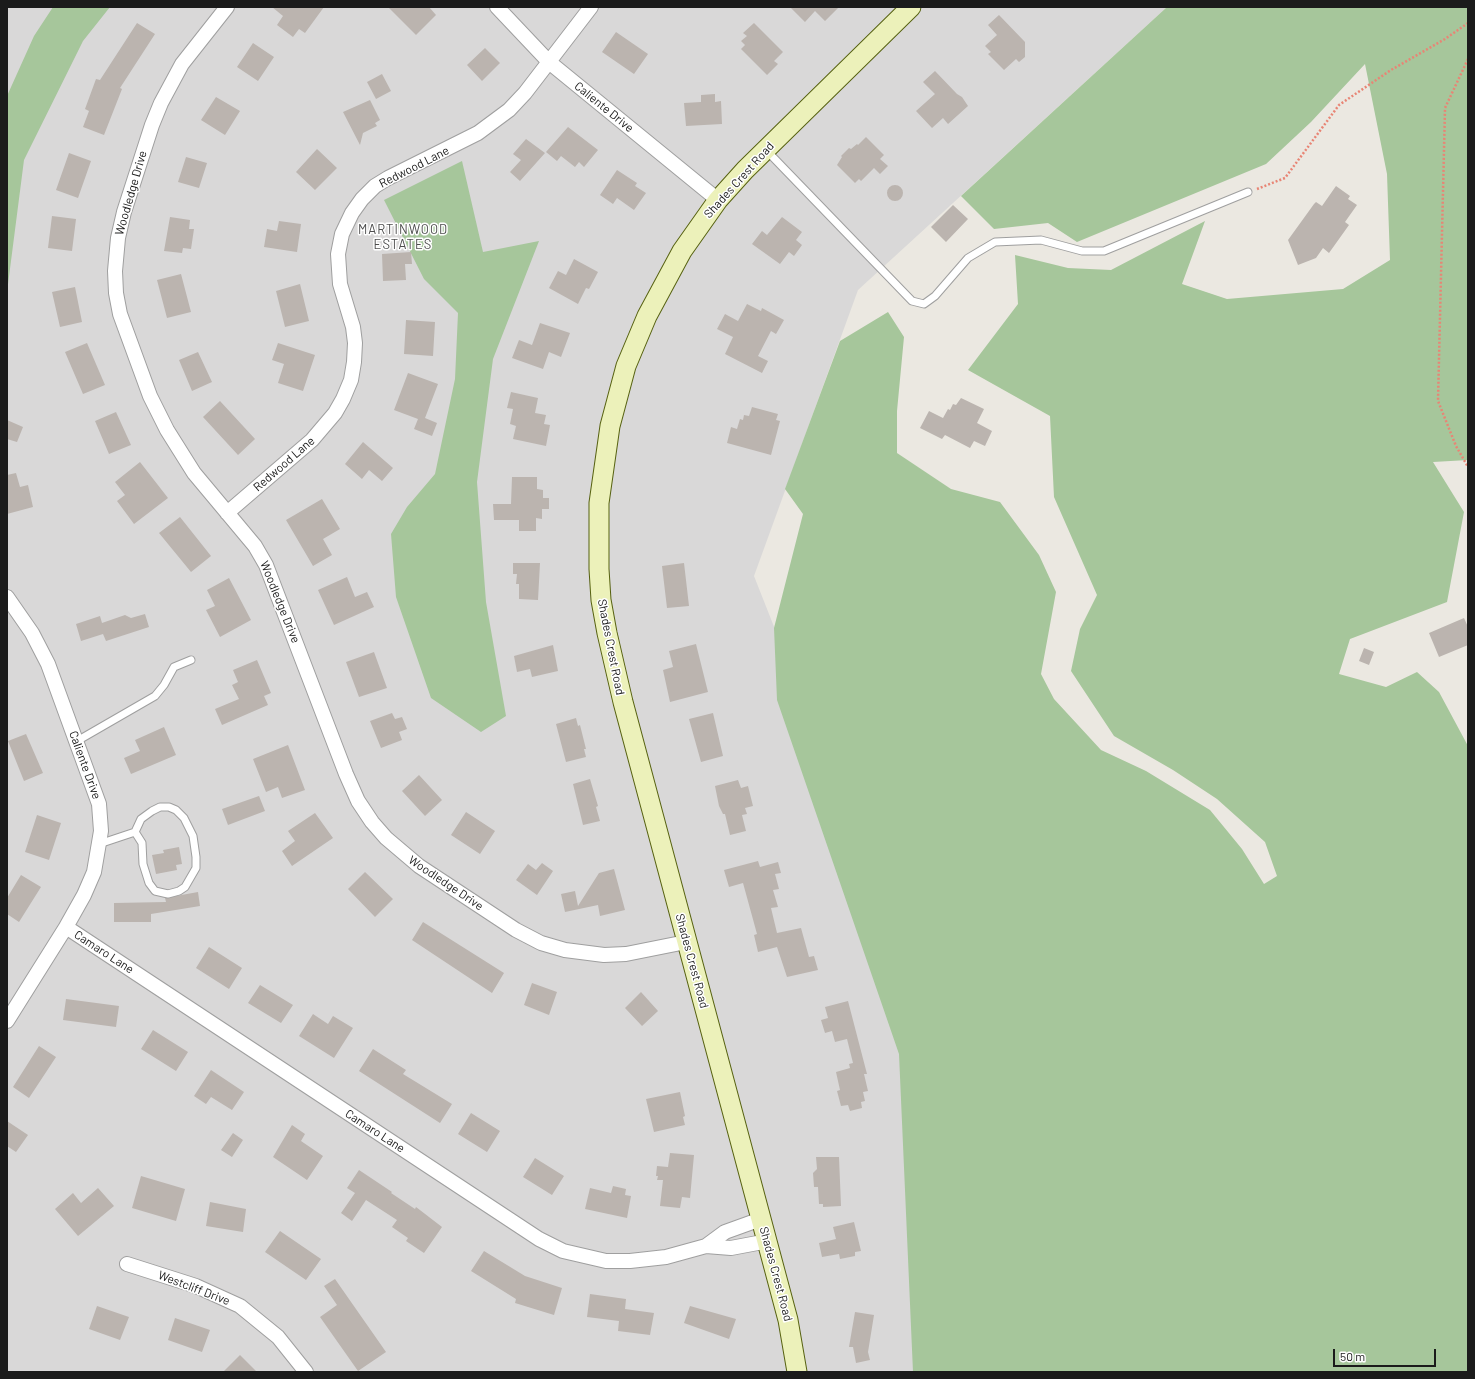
<!DOCTYPE html>
<style>
body{margin:0}
#map{position:relative;width:1475px;height:1379px;overflow:hidden;background:#ebe8e1;font-family:Barlow,sans-serif}
canvas{display:block}
.frame{position:absolute;inset:0;border:8px solid #1b1b1b;pointer-events:none}
.scale{position:absolute;left:1333px;top:1349px;width:103px;height:18px;box-sizing:border-box;border:2px solid #1b1b1b;border-top:0;padding-left:5px;font-size:12px;line-height:14px;white-space:nowrap;color:#1b1b1b;-webkit-text-stroke:3px #fff;paint-order:stroke}
</style>
<div id="map">
<canvas width="1475" height="1379"></canvas>
<div class="frame"></div>
<div class="scale">50 m</div>
</div>
<script>
const c = document.querySelector('canvas').getContext('2d');
c.lineJoin = 'round';
function fillPath(path, color) { c.fillStyle = color; c.fill(path, 'evenodd'); }
const toPath = rows => new Path2D(rows.map(r => 'M' + r).join(''));
function trace(path, color, width, dash) { c.strokeStyle = color; c.lineWidth = width; c.lineCap = dash ? 'butt' : 'round'; c.setLineDash(dash || []); c.stroke(path); }
function drawText(font, color, halo, rows, align = 'center') {
  c.font = font + ' Barlow,sans-serif'; c.lineWidth = 3; c.setLineDash([]); c.textBaseline = 'middle'; c.strokeStyle = halo; c.fillStyle = color; for (const [text, x, y, turn = 0] of rows) {
    c.save(); c.translate(x, y); c.rotate((+turn || 0) * Math.PI / 180); c.textAlign = isNaN(turn) ? turn : align; if (halo) c.strokeText(text, 0, 0); c.fillText(text, 0, 0); c.restore();
  }
}
fillPath(toPath([
 [7,7,1167,7,858,290,754,576,928,1017,962,1372,7,1372]
]), '#d9d8d8');
fillPath(toPath([
 [53,7,110,7,83,41,24,160,7,292,7,96,34,36],
 [1167,7,1468,7,1468,460,1433,462,1464,512,1447,602,1350,639,1339,674,1386,687,1417,672,1439,692,1468,746,1468,1372,913,1372,899,1054,777,700,774,628,803,514,785,489,840,341,888,312,904,337,897,411,897,453,951,489,1000,502,1039,555,1056,592,1041,674,1054,699,1101,750,1146,771,1210,810,1242,849,1264,884,1277,876,1265,842,1217,799,1173,770,1114,736,1071,671,1080,629,1097,595,1054,497,1050,416,968,370,1018,304,1015,255,1068,268,1111,270,1205,221,1182,284,1227,299,1343,289,1390,260,1387,174,1365,64,1311,122,1266,164,1077,242,1048,223,994,229,961,196],
 [462,161,483,252,539,241,493,359,477,482,486,602,506,716,481,732,431,698,396,597,391,534,407,507,435,474,455,379,458,313,424,279,384,200]
]), '#a6c69b');
fillPath(toPath([
 [272,7,324,7,305,33,299,29,293,37,277,25,283,16],
 [388,7,429,7,436,15,416,35],
 [790,7,839,7,825,21,815,11,805,22],
 [999,15,1025,42,1025,57,1019,62,1016,59,1004,70,988,54,991,52,985,46,997,35,988,25],
 [137,23,155,34,120,88,122,89,104,135,83,127,89,111,85,109,96,79,100,80],
 [754,23,783,52,774,61,778,64,767,75,741,49,745,45,741,41,747,36,743,33],
 [616,32,648,54,634,74,602,52],
 [253,43,274,57,258,81,237,67],
 [485,48,500,63,482,81,467,65],
 [935,71,957,94,962,97,968,106,948,124,943,118,932,128,916,111,935,94,923,82],
 [382,74,391,91,376,99,367,82],
 [715,94,715,102,721,101,722,124,686,126,684,103,701,102,701,95],
 [216,97,240,111,225,135,201,120],
 [370,100,380,120,375,123,377,126,363,133,360,145,343,112],
 [568,127,598,150,584,167,579,162,575,167,561,156,557,161,546,152],
 [866,137,884,155,880,159,888,166,880,174,874,168,861,181,859,179,855,183,837,165,842,157,841,156,849,148,851,149,857,144,858,145],
 [526,139,545,153,520,181,510,172,521,160,513,154],
 [317,149,337,168,315,190,296,172],
 [69,153,91,161,78,198,56,190],
 [186,157,207,163,199,188,178,182],
 [617,170,637,183,635,186,646,193,634,210,617,198,613,204,600,195],
 '887 193a8 8 0 1 1 16 0a8 8 0 1 1-16 0Z',
 [1336,186,1350,196,1348,199,1357,205,1345,222,1349,225,1329,253,1323,248,1316,258,1298,265,1288,240,1314,204,1316,202,1322,206],
 [953,205,968,219,946,242,931,227],
 [52,216,76,219,72,251,48,248],
 [170,217,190,220,189,229,194,229,191,249,183,248,182,253,164,251],
 [782,217,802,232,796,240,802,245,794,256,789,252,780,264,752,244,762,231,767,235],
 [279,221,301,224,297,252,264,247,267,229,277,231],
 [411,252,412,264,405,264,406,280,383,281,382,254],
 [574,259,598,272,589,289,586,288,578,304,549,288,558,271,566,275],
 [181,274,191,312,167,318,157,280],
 [300,284,309,321,285,327,276,291],
 [75,287,82,322,60,327,52,292],
 [747,304,761,311,762,308,784,320,776,334,771,331,758,356,768,361,762,373,725,354,733,337,717,329,725,314,738,321],
 [406,320,435,322,433,356,404,354],
 [540,323,570,333,561,357,549,352,543,369,512,358,519,340,532,345],
 [87,343,105,385,83,394,65,352],
 [278,343,315,355,303,391,278,383,284,364,272,360],
 [198,352,212,382,192,391,179,360],
 [408,373,438,384,425,418,437,423,432,436,414,429,418,419,394,410],
 [511,392,538,398,535,413,546,415,544,424,550,425,546,446,513,439,516,426,510,424,513,409,507,408],
 [961,398,984,409,977,423,992,431,985,446,974,441,970,448,945,435,942,439,920,428,929,411,943,418,948,409,950,410,953,404,956,405],
 [220,401,255,439,238,455,203,417],
 [752,407,778,414,776,420,780,421,771,455,727,443,731,427,737,429,740,419,743,420,744,415,749,416],
 [116,412,131,445,109,454,95,421],
 [7,420,23,427,17,442,7,439],
 [363,442,393,468,382,481,369,470,362,479,345,464],
 [140,462,168,498,134,524,117,501,125,495,115,482],
 [16,473,20,487,28,485,33,507,7,514,7,475],
 [512,477,537,477,537,489,543,490,543,498,549,498,549,509,542,509,542,519,536,518,536,531,519,531,519,520,494,520,493,504,511,504],
 [322,499,340,529,323,539,332,555,313,566,286,520],
 [180,517,211,556,191,572,159,533],
 [513,563,540,563,538,600,519,599,519,584,516,584,517,574,513,574],
 [684,563,689,606,667,608,662,566],
 [347,577,355,597,367,592,374,607,334,625,318,590],
 [229,578,251,620,220,637,206,610,215,606,207,590],
 [145,614,149,627,106,641,103,634,81,641,76,624,100,616,102,623,125,615,131,618],
 [1464,618,1468,627,1468,645,1439,657,1429,633],
 [696,644,708,692,670,702,663,670,673,667,669,651],
 [553,645,558,671,532,677,530,669,517,672,514,656],
 [1364,648,1374,652,1369,665,1359,661],
 [374,652,387,688,359,697,346,662],
 [257,660,271,693,264,696,268,705,222,725,215,709,239,699,232,685,238,682,233,670],
 [392,713,395,719,402,717,407,729,399,732,402,740,381,748,370,721],
 [713,713,723,756,701,762,689,719],
 [576,718,578,726,580,725,586,749,584,749,586,757,566,762,556,724],
 [164,727,176,755,131,774,124,758,140,751,135,740],
 [26,734,43,773,24,781,8,741],
 [288,745,305,790,282,798,278,787,266,792,253,759],
 [419,775,442,800,425,816,402,791],
 [590,779,598,806,596,807,600,821,583,825,573,784],
 [738,780,741,788,748,786,753,806,745,808,747,814,742,815,746,831,730,835,725,814,723,814,719,806,715,786],
 [259,796,265,811,228,825,222,809],
 [466,812,495,831,480,854,451,835],
 [315,813,333,838,292,866,282,851,295,841,288,831],
 [37,815,61,823,49,860,25,852],
 [179,847,182,864,176,865,177,870,156,874,152,855,164,853,163,850],
 [758,861,760,867,778,862,781,873,775,874,779,889,773,890,778,907,771,908,777,933,801,928,809,957,814,956,818,970,787,977,777,947,758,952,754,935,757,934,743,883,729,887,724,870],
 [542,863,553,871,537,895,516,880,528,864,536,870],
 [614,869,625,910,600,916,598,905,565,912,561,894,575,891,578,906,599,873],
 [365,872,393,899,375,917,348,889],
 [21,875,41,887,19,922,7,914,7,898],
 [198,892,200,906,151,914,151,922,114,922,114,903,166,902,165,898],
 [423,922,504,973,492,993,412,940],
 [209,947,242,968,229,989,196,968],
 [532,983,557,992,549,1015,524,1005],
 [260,985,293,1005,281,1023,248,1003],
 [641,992,658,1011,642,1026,625,1008],
 [66,999,119,1006,116,1027,63,1020],
 [848,1001,867,1074,864,1074,868,1091,863,1092,865,1101,861,1102,862,1108,850,1111,848,1105,841,1106,837,1091,840,1090,836,1072,850,1068,849,1064,853,1063,847,1039,835,1042,832,1031,825,1033,821,1020,828,1018,825,1007],
 [313,1014,328,1024,333,1016,353,1028,334,1058,299,1036],
 [153,1030,188,1052,176,1071,141,1049],
 [39,1046,56,1057,29,1098,13,1087],
 [373,1049,406,1070,403,1074,452,1104,440,1123,359,1071],
 [211,1070,244,1092,232,1110,211,1097,206,1104,194,1096],
 [680,1092,685,1116,683,1117,685,1125,654,1132,646,1099],
 [471,1113,500,1131,487,1152,458,1134],
 [7,1121,28,1135,16,1152,7,1146],
 [292,1125,305,1134,301,1141,323,1156,307,1180,273,1157],
 [233,1133,243,1140,232,1157,221,1150],
 [670,1153,694,1155,690,1198,682,1197,680,1208,660,1206,663,1180,657,1180,658,1176,656,1176,657,1166,668,1167],
 [816,1157,839,1157,841,1206,823,1207,823,1204,819,1204,818,1187,814,1187,813,1173,817,1169],
 [535,1158,564,1176,552,1195,523,1177],
 [359,1170,392,1192,391,1193,415,1209,416,1207,442,1227,424,1253,406,1241,408,1238,392,1227,397,1220,366,1200,352,1221,341,1213,355,1193,347,1188],
 [141,1176,185,1189,176,1221,132,1208],
 [613,1186,626,1189,625,1195,631,1196,627,1218,585,1209,590,1188,611,1193],
 [98,1188,114,1206,78,1236,55,1209,73,1193,81,1203],
 [210,1202,246,1209,243,1232,206,1226],
 [854,1222,861,1251,855,1252,855,1256,840,1259,839,1254,822,1257,819,1243,836,1239,833,1227],
 [280,1231,321,1259,306,1280,265,1252],
 [484,1251,525,1276,562,1288,554,1315,515,1303,516,1299,471,1271],
 [335,1279,386,1352,358,1371,320,1317,337,1305,324,1286],
 [590,1294,626,1299,625,1309,654,1313,650,1335,618,1331,619,1321,587,1317],
 [97,1306,129,1317,120,1340,89,1329],
 [690,1306,736,1319,729,1339,684,1323],
 [855,1312,874,1315,868,1352,870,1360,856,1363,853,1347,849,1347],
 [175,1318,210,1330,202,1352,168,1340],
 [240,1355,257,1372,223,1372]
]), '#bbb4af');
const lane = toPath([
 [767,151,912,301,924,304,935,296,968,258,995,242,1041,240,1082,251,1104,251,1248,192],
 [77,741,155,696,164,685,174,667,191,660],
 [99,844,135,832,141,819,152,811,160,807,169,807,176,810,184,818,193,836,196,857,196,868,185,887,179,891,168,894,155,891,149,883,143,864,142,843,135,832]
]);
const street = toPath([
 [227,7,182,64,161,103,152,125,124,212,118,238,115,271,116,293,120,314,150,396,167,430,194,473,255,546,266,565,346,774,358,801,372,822,386,838,419,866,516,930,541,943,565,950,604,955,626,954,686,942],
 [497,7,549,62,718,200],
 [227,513,312,440,335,413,343,399,351,380,354,362,355,343,353,327,340,284,338,254,342,234,352,213,362,199,375,186,388,178,478,133,509,110,525,93,591,7],
 [7,597,32,633,48,664,99,804,101,831,94,872,84,895,66,927,7,1021],
 [66,927,539,1239,563,1251,606,1261,630,1261,666,1257,706,1246,725,1232,761,1219],
 [706,1246,731,1248,768,1241],
 [127,1264,196,1286,240,1306,278,1337,306,1372]
]);
const secondary = toPath([
 [797,1372,788,1320,623,702,607,633,601,600,599,569,599,503,610,426,626,366,647,316,682,251,718,200,745,170,911,7]
]);
trace(lane, '#9f9f9f', 9);
trace(street, '#9f9f9f', 16);
trace(secondary, '#576211', 21);
trace(toPath([
 [1468,59,1445,108,1438,401,1456,446,1468,467],
 [1257,189,1285,178,1339,105,1391,70,1445,39,1468,23]
]), '#e88575', 2.5, [2, 2]);
trace(lane, '#fff', 7);
trace(street, '#fff', 14);
trace(secondary, '#ecf1ba', 19);
drawText('12px', '#1b1b1b', '#fff', [
 ["Caliente Drive",604,107,39],
 ["Redwood Lane",414,167,-27],
 ["Shades Crest Road",739,180,-48],
 ["Woodledge Drive",131,193,-74],
 ["Redwood Lane",284,464,-41],
 ["Woodledge Drive",280,602,68],
 ["Shades Crest Road",611,647,79],
 ["Caliente Drive",85,765,70],
 ["Woodledge Drive",446,883,34],
 ["Camaro Lane",104,952,33],
 ["Shades Crest Road",692,961,75],
 ["Camaro Lane",375,1131,33],
 ["Shades Crest Road",776,1274,75],
 ["Westcliff Drive",194,1288,21]
]);
c.letterSpacing = '1px';
drawText('13px', '#4e4e4e', '#fff', [
 ["MARTINWOOD",403,230],
 ["ESTATES",403,245]
]);
c.letterSpacing = '0px';
</script>
